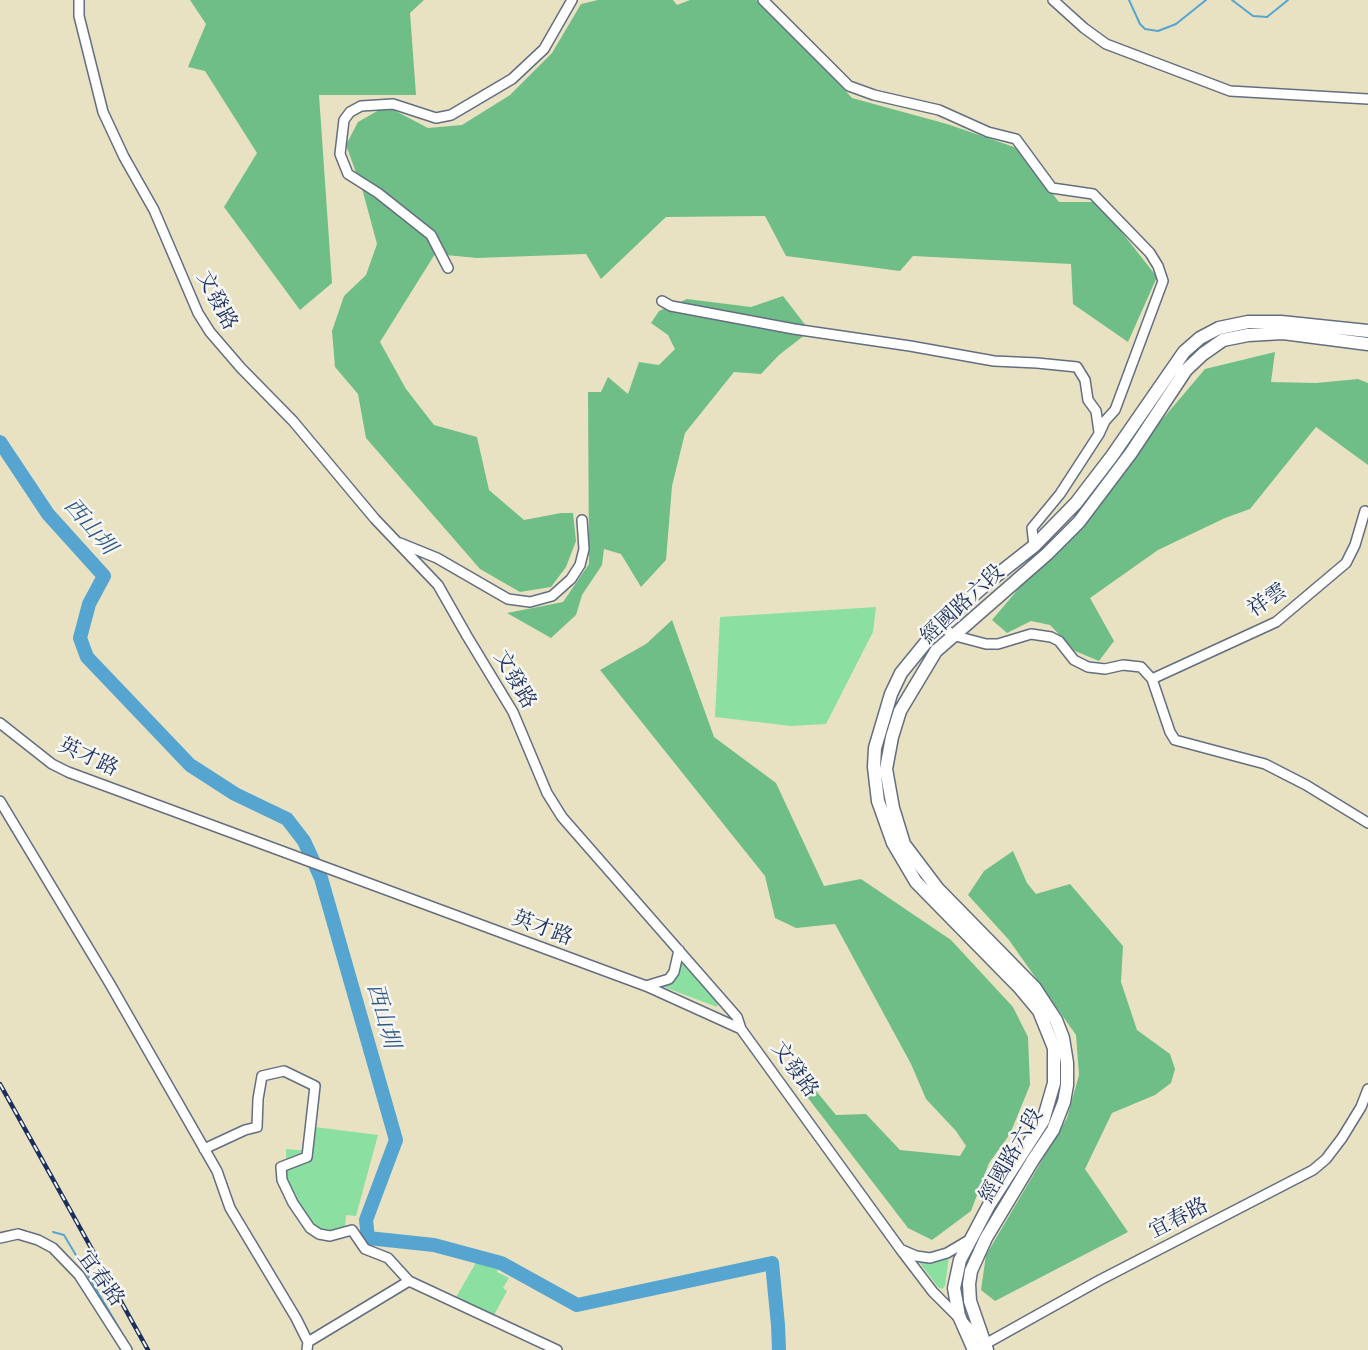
<!DOCTYPE html>
<meta charset="utf-8">
<style>
body{margin:0}
canvas{display:block;background:#e8e2c2}
</style>
<canvas width="1368" height="1350"></canvas>
<script>
const c = document.querySelector('canvas').getContext('2d');
c.lineJoin = 'round';
function fillPath(path, color) { c.fillStyle = color; c.fill(path, 'evenodd'); }
const toPath = rows => new Path2D(rows.map(r => 'M' + r).join(''));
function trace(path, color, width, dash) { c.strokeStyle = color; c.lineWidth = width; c.lineCap = dash ? 'butt' : 'round'; c.setLineDash(dash || []); c.stroke(path); }
function drawText(font, color, halo, rows, align = 'center') {
  c.font = font + ' Alegreya,"Noto Serif TC",serif'; c.lineWidth = 5; c.setLineDash([]); c.textBaseline = 'middle'; c.strokeStyle = halo; c.fillStyle = color; for (const [text, x, y, turn = 0] of rows) {
    c.save(); c.translate(x, y); c.rotate((+turn || 0) * Math.PI / 180); c.textAlign = isNaN(turn) ? turn : align; if (halo) c.strokeText(text, 0, 0); c.fillText(text, 0, 0); c.restore();
  }
}
fillPath(toPath([
 [876,607,873,632,826,724,791,726,715,717,720,617],
 [681,961,683,961,718,1003,717,1007,661,986,674,979,679,969],
 [315,1127,378,1135,356,1216,346,1215,345,1228,326,1233,309,1223,287,1183,286,1149,310,1151],
 [949,1257,945,1286,942,1289,938,1287,916,1258],
 [478,1259,498,1269,497,1272,509,1278,503,1288,507,1291,493,1317,455,1299]
]), '#8be0a1');
fillPath(toPath([
 [190,0,424,0,410,13,416,95,319,95,332,283,300,310,224,207,257,153,205,71,188,67,206,24],
 [598,0,673,0,677,5,690,0,756,0,784,24,852,98,947,124,1017,148,1059,202,1098,202,1157,277,1128,342,1073,304,1071,264,913,256,900,271,786,256,765,216,666,217,601,279,586,254,477,258,435,254,380,342,406,389,434,425,477,437,489,490,524,520,561,513,573,513,576,541,566,567,551,587,520,592,480,569,366,438,358,394,335,367,332,331,344,296,366,275,377,244,363,192,346,145,358,122,386,106,428,128,462,125,510,95,552,53,581,4],
 [783,296,810,331,779,355,761,374,734,372,685,433,672,486,666,560,641,587,621,554,604,549,602,565,582,595,576,615,551,638,507,613,563,602,589,564,588,392,601,392,608,377,628,394,639,362,659,365,675,349,668,335,651,323,659,311,687,299,751,307],
 [1275,352,1271,382,1316,383,1358,379,1368,383,1368,465,1316,427,1250,509,1225,518,1158,550,1090,598,1114,641,1099,661,1075,651,1050,625,1031,621,1007,633,992,620,1205,369],
 [672,620,714,737,776,783,824,886,861,879,951,940,1013,1007,1028,1037,1030,1085,1010,1134,989,1163,971,1211,932,1240,908,1228,808,1098,807,1091,810,1089,817,1092,836,1115,866,1114,900,1150,960,1156,966,1146,956,1131,926,1099,911,1064,835,924,796,928,775,918,765,876,600,670,646,644],
 [1013,851,1027,883,1036,894,1070,884,1123,946,1121,982,1137,1030,1170,1054,1175,1069,1171,1083,1155,1095,1112,1113,1085,1169,1128,1232,995,1301,981,1290,986,1255,1067,1118,1079,1075,1076,1035,1009,940,968,895,984,871]
]), '#70be87');
trace(toPath([
 [1129,0,1140,24,1145,29,1158,31,1176,24,1206,0],
 [1232,0,1253,16,1267,17,1288,0],
 [53,1232,64,1235,132,1350]
]), '#55a5d0', 2);
trace(toPath([
 [0,442,48,514,104,576,89,604,80,638,87,657,190,765,235,794,287,819,304,841,321,878,396,1140,366,1220,368,1238,434,1245,501,1263,577,1305,772,1263,778,1325,779,1350]
]), '#55a5d0', 14);
const minor = toPath([
 [79,0,79,16,103,112,124,157,154,210,198,313,210,332,241,368,293,421,375,519,438,585,467,636,513,712,547,793,562,817,737,1017,741,1029,901,1250,933,1292,982,1341],
 [763,0,849,86,874,95,939,110,988,132,1016,139,1052,188,1093,194,1150,253,1158,266,1163,281,1115,410,1105,421,1099,434,1060,494,1032,528,1034,546],
 [1053,0,1084,28,1106,44,1230,91,1368,99],
 [448,268,431,235,378,193,348,174,340,154,344,120,350,112,361,106,393,104,436,118,451,115,512,79,544,49,572,0],
 [662,301,671,306,794,329,910,346,994,361,1037,363,1077,367,1085,380,1088,400,1096,411,1099,432],
 [400,543,437,558,508,599,530,602,552,596,571,579,580,565,584,549,582,520],
 [941,624,952,635,986,644,998,644,1031,634,1051,637,1059,641,1074,660,1088,667,1105,669,1123,665,1141,667,1152,679,1170,732,1175,740,1265,764,1306,785,1368,823],
 [1152,679,1276,622,1346,563,1355,545,1365,511],
 [0,723,52,764,68,772,646,986,741,1029],
 [0,801,110,984,217,1171,230,1208,296,1318,308,1342,307,1350],
 [646,986,669,979,674,972,679,950],
 [204,1149,245,1130,257,1127,258,1099,262,1076,284,1071,315,1086,307,1157,281,1167,282,1180,293,1203,310,1228,319,1234,330,1236,352,1230,365,1249,388,1258,409,1281,557,1350],
 [0,1238,18,1234,38,1240,53,1248,79,1275,127,1350],
 [902,1250,916,1256,930,1258,947,1253,969,1240],
 [308,1342,409,1281],
 [980,1347,1100,1280,1313,1170,1326,1159,1342,1138,1361,1107,1368,1089]
]);
const major = toPath([
 [974,1350,959,1316,954,1288,960,1260,989,1205,1043,1121,1054,1083,1054,1048,1039,1011,1019,987,916,882,893,843,878,801,874,767,875,748,891,694,901,673,941,624,992,579,1034,546,1076,503,1112,456,1184,352,1200,338,1219,328,1248,322,1281,322,1368,331],
 [987,1350,970,1301,969,1284,971,1271,986,1238,1033,1160,1053,1130,1064,1102,1067,1085,1067,1063,1063,1038,1056,1020,1035,988,938,889,904,844,893,808,886,769,892,737,900,711,936,651,1047,554,1079,522,1131,453,1186,370,1203,354,1223,340,1248,335,1283,333,1368,344]
]);
trace(minor, '#636e81', 12);
trace(major, '#636e81', 15);
trace(minor, '#fff', 9);
trace(major, '#fff', 12);
const rail = toPath([
 [0,1084,148,1350]
]);
trace(rail, '#1b2f5e', 4.5);
trace(rail, '#f6f6f2', 2, [7]);
drawText('21px', '#1b2f5e', '#f6f6f2', [
 ["文發路",216,301,62],
 ["祥雲",1268,601,-34],
 ["經國路六段",963,605,-43],
 ["文發路",514,680,60],
 ["英才路",88,758,25],
 ["英才路",542,929,20],
 ["文發路",794,1070,54],
 ["經國路六段",1012,1156,-60],
 ["宜春路",1179,1219,-27],
 ["宜春路",100,1279,54]
]);
drawText('italic 22px', '#2f5886', '#f6f6f2', [
 ["西山圳",89,527,49],
 ["西山圳",382,1016,74]
]);
</script>
